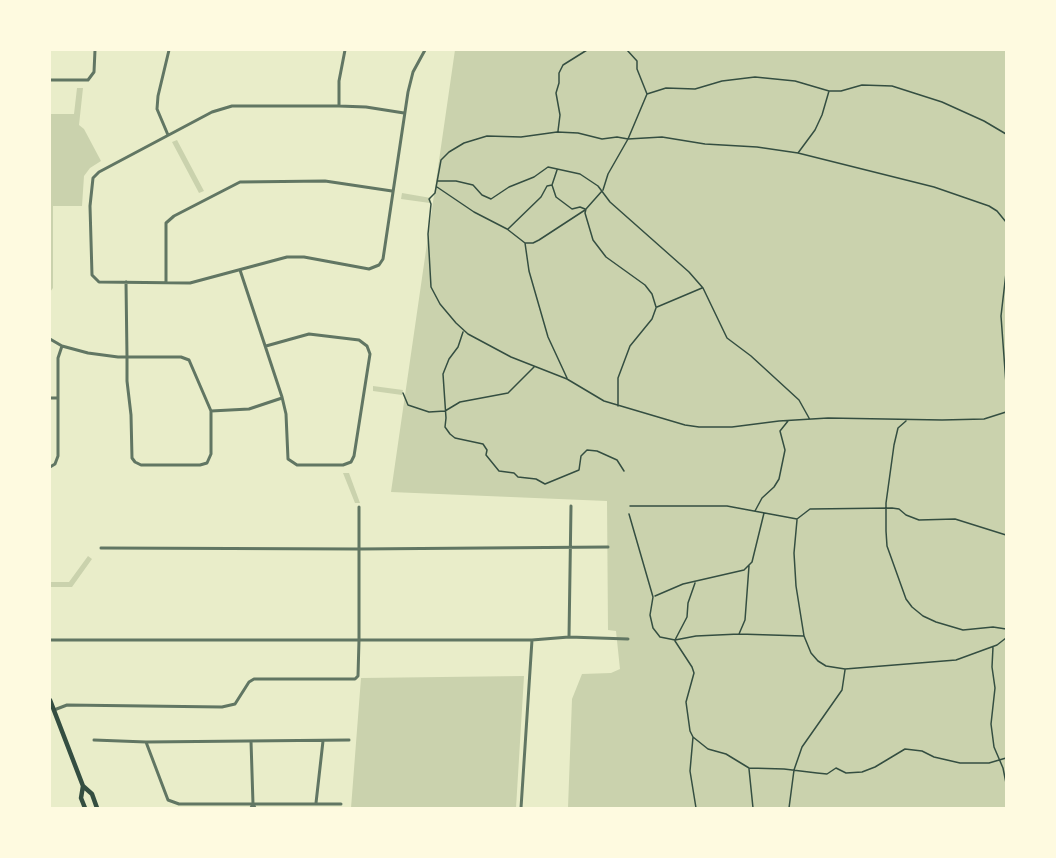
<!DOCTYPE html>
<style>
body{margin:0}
#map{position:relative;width:1056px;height:858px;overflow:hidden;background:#e9edc9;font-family:"PT Sans",sans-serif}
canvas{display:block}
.frame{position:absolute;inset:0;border:51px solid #fefae0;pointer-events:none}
</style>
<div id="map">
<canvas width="1056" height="858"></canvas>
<div class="frame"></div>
</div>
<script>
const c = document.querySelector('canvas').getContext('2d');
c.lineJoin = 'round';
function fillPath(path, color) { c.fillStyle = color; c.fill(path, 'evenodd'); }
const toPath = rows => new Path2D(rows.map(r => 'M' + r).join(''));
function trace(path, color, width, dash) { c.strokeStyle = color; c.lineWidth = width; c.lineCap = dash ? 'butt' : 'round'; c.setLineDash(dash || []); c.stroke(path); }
fillPath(toPath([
 [455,50,1006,50,1006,808,568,808,572,699,582,674,611,673,620,669,616,631,608,630,607,501,391,492],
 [77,88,83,88,79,125,84,129,101,161,90,168,84,176,82,206,53,206,53,288,50,292,50,114,74,114],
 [177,140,204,191,199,193,172,142],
 [402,193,431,198,430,203,401,199],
 [373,386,403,390,402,395,373,391],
 [343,473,349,473,360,503,355,503],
 [88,556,92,559,72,587,50,587,50,582,69,582],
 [524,676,516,808,351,808,361,678]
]), '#cad2ad');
trace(toPath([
 [647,94,666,88,695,89,722,81,755,77,795,81,829,91,841,91,862,85,892,86,942,102,984,121,1006,134],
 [558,131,560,115,556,93,559,83,559,73,563,65,587,50],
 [798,153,815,130,822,115,829,91],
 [438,181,456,181,473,185,482,195,491,199,509,187,534,177,548,167,580,174,598,186,610,202,689,272,703,288,727,338,751,356,799,400,809,418],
 [552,185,556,197,572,209,580,207,585,209],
 [437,187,474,212,507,229,525,243,529,271,548,337,567,378],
 [603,190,608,174,628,139,647,94,637,69,637,61,627,50],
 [602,191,586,209,585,213,593,240,606,257,645,285,652,294,656,307],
 [1006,222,997,211,989,206,934,187,798,153,757,147,705,144,662,137,628,139,617,137,602,139,578,133,557,132,521,137,487,136,464,143,449,152,441,160,435,193,429,199,431,204,428,234,431,287,440,304,456,323,468,334,511,357,567,379,604,401,685,425,699,427,732,427,779,421,828,418,942,420,984,419,1006,412],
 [508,229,541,197,547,186,552,185,557,170],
 [525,243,533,243,539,240,585,210],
 [1006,273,1001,316,1006,384],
 [657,307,702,288],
 [463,332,458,347,449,359,443,374,446,418,445,427,450,434,455,438,483,444,487,450,486,455,499,471,514,473,518,477,536,479,545,484,579,470,581,456,587,450,597,451,617,460,624,471],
 [403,393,408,405,429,412,445,411,460,402,508,393,534,367],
 [618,406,618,378,630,346,652,319,656,308],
 [906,421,898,428,894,445,886,503,886,531,887,546,906,599,912,607,923,616,936,622,963,630,993,627,1006,629],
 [630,506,727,506,797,519,810,509,892,508,899,509,906,515,919,520,955,519,1006,535],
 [755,511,762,498,774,487,779,479,785,450,780,431,788,421],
 [629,514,653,597,650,615,653,628,660,637,675,640,696,636,739,634,803,636],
 [797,520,794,553,796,586,804,636,811,653,818,661,826,666,845,669,956,660,997,645,1006,638],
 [655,596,683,584,744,570,752,562,764,513],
 [739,634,745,620,749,566],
 [675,640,687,617,688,603,695,583],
 [675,641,692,667,694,673,686,702,690,731,693,737,690,771,696,808],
 [993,647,992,667,995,688,991,724,994,747,1003,768,1006,783],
 [693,737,708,749,726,754,749,768,784,769,817,773,827,774,836,768,846,773,862,772,875,767,905,749,922,751,934,757,960,763,989,763,1006,758],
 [749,769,753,808],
 [789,808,794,770,802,747,842,690,845,670]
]), '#344e41', 1.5);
trace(toPath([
 [50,80,88,80,94,72,95,50],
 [339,106,339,81,345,50],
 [404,113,366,107,339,106,232,106,212,112,99,172,93,178,90,206,92,275,99,282,190,283,287,257,304,257,369,269,379,265,383,259,408,92,413,72,425,50],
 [168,135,157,109,158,96,169,50],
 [240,270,282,397,286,414,288,459,297,465,343,465,351,462,354,456,370,354,367,346,359,340,309,334,266,346],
 [166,282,166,223,174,216,240,182,325,181,392,191],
 [50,339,62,346,88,353,118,357,181,357,189,360,211,411,211,454,207,463,200,465,141,465,135,462,132,458,131,415,127,381,127,357,126,282],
 [50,398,58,398],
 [211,411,249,409,282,398],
 [50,467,55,464,58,456,58,358,62,346],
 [101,548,359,549,608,547],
 [569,637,571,506],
 [50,640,532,640,569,637,628,639],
 [54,710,67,705,222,707,235,704,249,682,254,679,355,679,358,676,359,640,359,507],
 [94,740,146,742,349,740],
 [251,741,253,804],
 [146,742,168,800,179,804,341,804],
 [316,803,323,741],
 [251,808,253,804,255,808],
 [521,808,532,640]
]), '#617663', 3);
trace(toPath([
 [50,700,83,786,92,794,97,808],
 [83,786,81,798,85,808]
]), '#344e41', 4.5);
</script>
